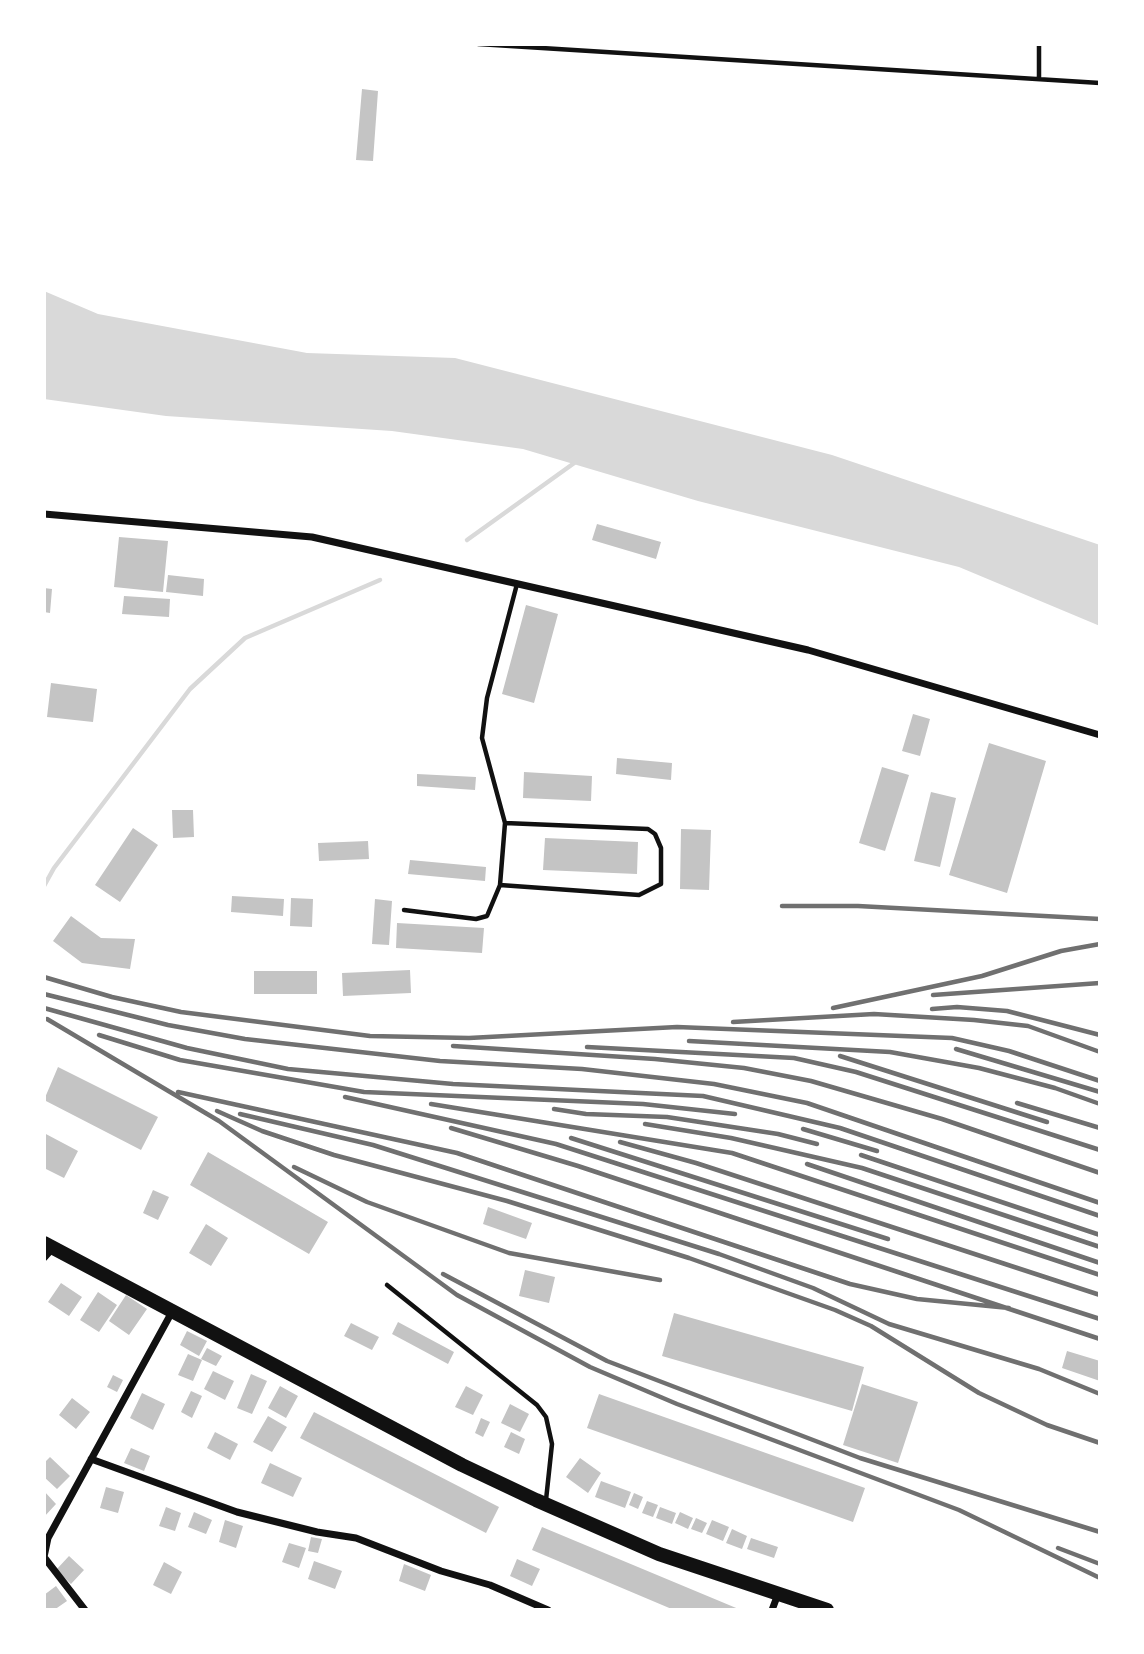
<!DOCTYPE html>
<style>
body{margin:0}
#map{position:relative;width:1144px;height:1654px;overflow:hidden;background:#fff;font-family:Arial,sans-serif}
canvas{display:block}
.frame{position:absolute;inset:0;border:46px solid #fff;pointer-events:none}
</style>
<div id="map">
<canvas width="1144" height="1654"></canvas>
<div class="frame"></div>
</div>
<script>
const c = document.querySelector('canvas').getContext('2d');
c.lineJoin = 'round';
function fillPath(path, color) { c.fillStyle = color; c.fill(path, 'evenodd'); }
const toPath = rows => new Path2D(rows.map(r => 'M' + r).join(''));
function trace(path, color, width, dash) { c.strokeStyle = color; c.lineWidth = width; c.lineCap = dash ? 'butt' : 'round'; c.setLineDash(dash || []); c.stroke(path); }
fillPath(toPath([
 [44,291,98,314,307,353,455,358,832,455,1100,545,1100,626,959,567,698,501,523,449,392,431,166,416,44,399]
]), '#d9d9d9');
trace(toPath([
 [467,540,577,461],
 [44,886,54,868,190,689,245,638,380,580]
]), '#d9d9d9', 4.5);
fillPath(toPath([
 [362,89,378,91,373,161,356,160],
 [597,524,661,542,656,559,592,540],
 [119,537,168,541,163,592,114,587],
 [168,575,204,579,203,596,166,592],
 [44,588,52,589,50,613,44,612],
 [124,596,170,599,169,617,122,614],
 [526,605,558,614,534,703,502,694],
 [51,683,97,689,93,722,47,717],
 [913,714,930,719,920,756,902,751],
 [989,743,1046,761,1007,893,949,875],
 [617,758,672,763,671,780,616,774],
 [882,767,909,775,885,851,859,843],
 [524,772,592,776,591,801,523,798],
 [417,774,476,777,475,790,417,786],
 [931,792,956,798,940,867,914,861],
 [172,810,193,810,194,837,173,838],
 [133,828,158,845,120,902,95,885],
 [681,829,711,830,709,890,680,889],
 [545,838,638,842,637,874,543,870],
 [368,841,369,859,319,861,318,843],
 [410,860,486,867,485,881,408,874],
 [232,896,284,899,283,916,231,912],
 [291,898,313,899,312,927,290,926],
 [375,899,392,901,389,945,372,944],
 [71,916,101,938,135,939,130,969,82,963,53,941],
 [397,923,484,928,482,953,396,948],
 [410,970,411,993,343,996,342,973],
 [254,971,317,971,317,994,254,994],
 [58,1067,158,1117,141,1150,44,1100],
 [44,1133,78,1151,64,1178,44,1168],
 [208,1152,328,1222,309,1254,190,1185],
 [153,1190,169,1197,158,1220,143,1213],
 [488,1207,532,1223,526,1239,483,1224],
 [206,1224,228,1238,211,1266,189,1253],
 [525,1270,555,1277,549,1303,519,1296],
 [61,1283,82,1297,69,1316,48,1302],
 [98,1292,117,1305,99,1332,80,1320],
 [126,1295,147,1309,129,1335,109,1321],
 [674,1313,864,1367,852,1411,662,1356],
 [398,1322,454,1352,448,1364,392,1334],
 [351,1323,379,1337,372,1350,344,1336],
 [187,1331,207,1341,199,1356,180,1345],
 [207,1348,222,1356,216,1366,201,1359],
 [1067,1351,1100,1361,1100,1381,1062,1368],
 [188,1354,202,1360,193,1381,178,1375],
 [213,1371,234,1381,225,1400,204,1389],
 [251,1374,267,1381,252,1414,237,1408],
 [113,1375,123,1380,117,1392,107,1387],
 [862,1384,918,1402,898,1463,843,1445],
 [280,1386,298,1396,286,1418,268,1408],
 [466,1386,483,1395,473,1415,455,1407],
 [191,1391,202,1396,192,1418,181,1412],
 [142,1393,165,1404,153,1430,130,1418],
 [599,1394,865,1488,853,1522,587,1428],
 [72,1398,90,1412,76,1429,59,1415],
 [510,1404,529,1414,520,1432,501,1423],
 [314,1412,499,1507,486,1533,300,1438],
 [268,1416,287,1427,272,1452,253,1442],
 [481,1418,490,1422,483,1437,475,1433],
 [215,1432,238,1444,230,1460,207,1448],
 [511,1432,525,1439,519,1454,504,1447],
 [131,1448,150,1456,144,1471,124,1463],
 [50,1457,70,1476,57,1489,44,1477,44,1463],
 [580,1458,601,1473,588,1493,566,1477],
 [270,1463,302,1478,293,1497,261,1483],
 [601,1481,631,1492,625,1508,595,1497],
 [106,1487,124,1492,118,1513,100,1508],
 [44,1491,56,1504,44,1517],
 [634,1493,643,1497,638,1509,629,1505],
 [647,1501,658,1505,653,1517,642,1513],
 [166,1507,181,1513,175,1531,159,1526],
 [660,1507,676,1513,672,1524,656,1518],
 [194,1512,212,1520,206,1534,188,1527],
 [680,1512,693,1518,688,1529,675,1523],
 [696,1518,707,1523,702,1533,691,1529],
 [225,1520,243,1526,236,1548,219,1542],
 [712,1520,729,1527,723,1541,706,1534],
 [542,1527,741,1610,674,1610,532,1550],
 [732,1529,747,1536,742,1549,726,1543],
 [311,1537,322,1539,318,1553,308,1551],
 [751,1538,778,1547,774,1558,747,1549],
 [289,1543,306,1548,299,1568,282,1562],
 [69,1556,84,1570,71,1584,56,1570],
 [517,1559,540,1569,532,1586,510,1576],
 [314,1561,342,1571,335,1589,308,1579],
 [164,1562,182,1572,171,1594,153,1585],
 [404,1564,431,1575,425,1591,399,1581],
 [56,1586,67,1601,54,1610,46,1610,44,1595]
]), '#c4c4c4');
trace(toPath([
 [478,44,1100,83],
 [1039,79,1039,44],
 [500,885,639,895,661,884,661,848,655,834,648,829,505,823],
 [404,910,476,919,487,916,500,885,505,823,482,738,487,698,517,584],
 [387,1285,537,1405,546,1417,552,1444,546,1500]
]), '#111', 4.5);
trace(toPath([
 [44,514,312,537,808,650,1100,735],
 [44,1258,53,1248],
 [91,1459,237,1512,317,1532,356,1538,441,1571,490,1585,548,1610],
 [44,1557,48,1538,173,1310],
 [44,1557,85,1610],
 [772,1610,778,1594]
]), '#111', 7);
trace(toPath([
 [44,1243,462,1465,536,1500,659,1554,827,1610]
]), '#111', 14);
trace(toPath([
 [782,906,858,906,1100,919],
 [44,977,112,997,181,1012,370,1036,469,1038,677,1027,952,1038,1009,1051,1100,1081],
 [44,994,168,1025,245,1039,440,1061,582,1069,714,1084,807,1103,1100,1203],
 [933,995,1100,983],
 [44,1008,187,1048,288,1069,453,1084,703,1096,840,1128,1100,1216],
 [833,1008,982,976,1061,951,1100,944],
 [932,1009,957,1007,1007,1011,1100,1035],
 [47,1019,219,1121,457,1295,590,1367,677,1404,959,1510,1100,1578],
 [733,1022,874,1014,974,1020,1028,1026,1100,1052],
 [99,1035,180,1060,364,1092,643,1104,735,1114],
 [689,1041,890,1052,979,1068,1055,1088,1100,1104],
 [453,1046,655,1059,744,1068,811,1081,942,1119,1100,1173],
 [587,1047,794,1058,856,1072,1100,1150],
 [956,1049,1100,1092],
 [840,1056,1047,1122],
 [178,1092,457,1153,850,1284,917,1299,1009,1308],
 [345,1097,556,1144,1100,1319],
 [1017,1103,1100,1128],
 [431,1104,732,1153,1100,1275],
 [554,1109,586,1114,667,1117,778,1134,817,1144],
 [217,1111,262,1131,334,1155,507,1201,689,1258,835,1310,871,1326,979,1393,1047,1425,1100,1443],
 [240,1114,373,1145,719,1254,813,1288,889,1324,1039,1369,1100,1394],
 [645,1124,731,1138,862,1168,1100,1247],
 [451,1128,578,1166,1100,1339],
 [803,1129,877,1151],
 [571,1138,888,1239],
 [620,1142,696,1163,1100,1295],
 [861,1155,1100,1235],
 [807,1164,1100,1263],
 [294,1167,367,1202,509,1253,660,1280],
 [443,1274,607,1361,860,1458,1100,1532],
 [1058,1548,1100,1564]
]), '#707070', 4.5);
</script>
